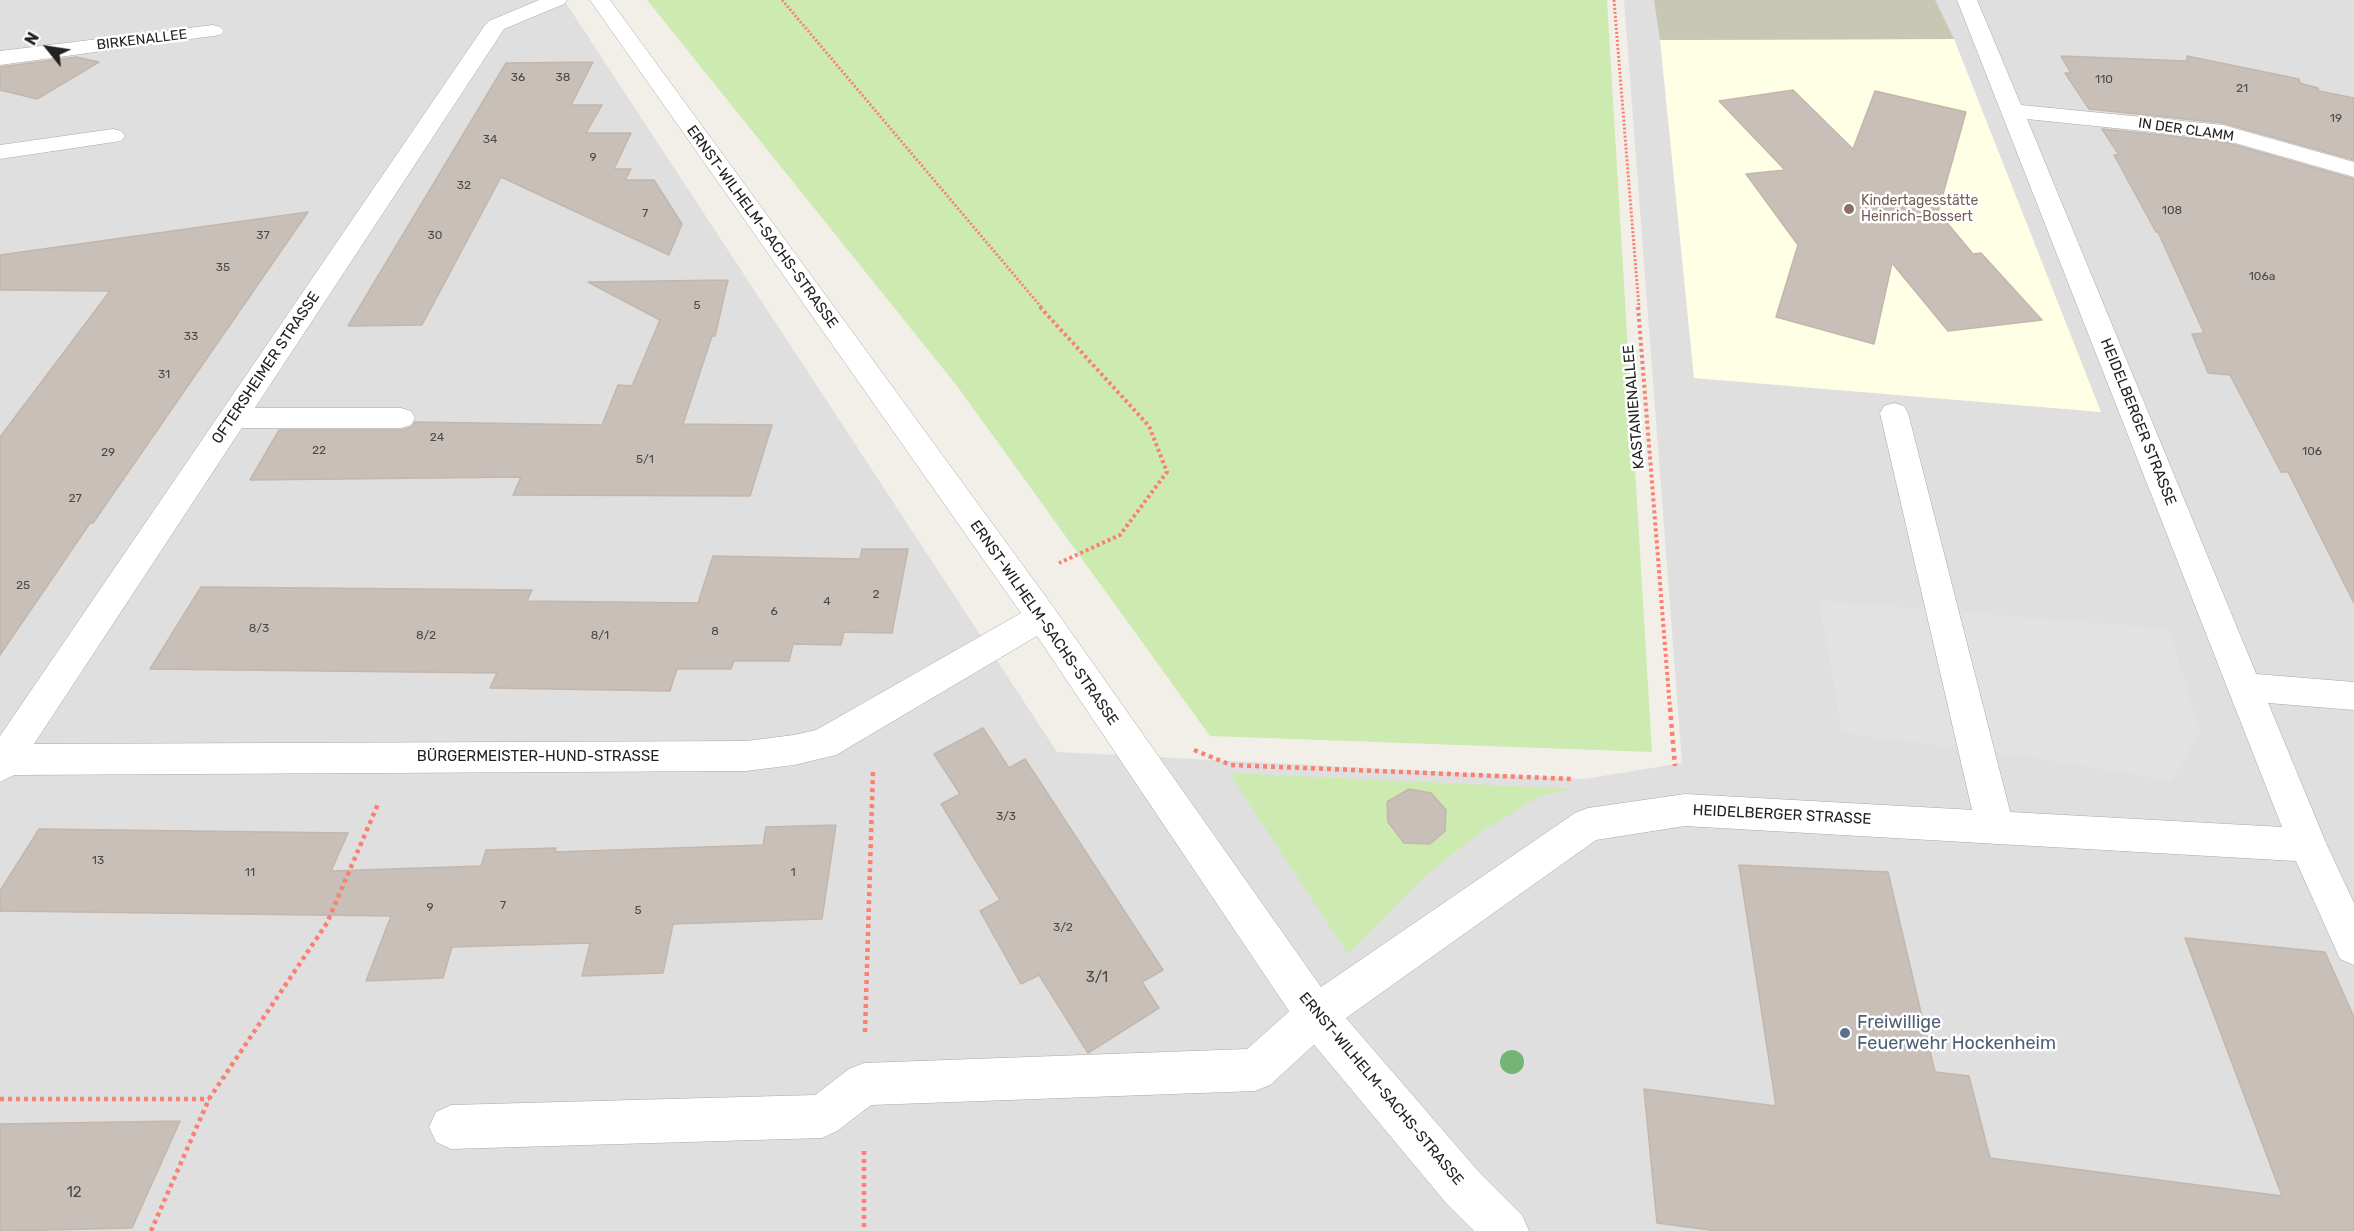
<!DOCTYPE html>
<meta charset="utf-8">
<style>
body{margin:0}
#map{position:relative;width:2354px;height:1231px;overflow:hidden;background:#f2efe9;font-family:Rubik,sans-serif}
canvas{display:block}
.north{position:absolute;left:18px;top:18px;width:60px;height:60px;-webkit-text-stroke:4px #fff;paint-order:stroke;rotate:300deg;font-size:16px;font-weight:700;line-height:24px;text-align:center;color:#222}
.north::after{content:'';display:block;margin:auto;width:21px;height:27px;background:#222;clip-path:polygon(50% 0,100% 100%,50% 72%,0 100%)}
</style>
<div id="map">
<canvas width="2354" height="1231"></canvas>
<div class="north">N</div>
</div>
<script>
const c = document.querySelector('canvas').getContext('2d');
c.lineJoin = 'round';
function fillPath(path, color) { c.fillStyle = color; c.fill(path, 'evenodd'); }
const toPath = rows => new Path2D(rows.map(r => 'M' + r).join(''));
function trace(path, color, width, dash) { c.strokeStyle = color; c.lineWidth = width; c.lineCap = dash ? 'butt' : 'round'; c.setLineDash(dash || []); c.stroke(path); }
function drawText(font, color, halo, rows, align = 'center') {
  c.font = font + ' Rubik,sans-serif'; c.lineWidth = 5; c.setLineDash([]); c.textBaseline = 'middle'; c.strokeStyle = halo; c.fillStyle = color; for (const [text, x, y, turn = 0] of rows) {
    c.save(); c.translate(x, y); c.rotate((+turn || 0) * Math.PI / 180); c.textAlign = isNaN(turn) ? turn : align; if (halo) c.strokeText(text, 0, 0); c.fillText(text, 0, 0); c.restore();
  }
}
fillPath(toPath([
 [0,0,564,0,1057,752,1584,779,1682,763,1624,0,2354,0,2354,1231,0,1231]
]), '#e0dfdf');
fillPath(toPath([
 [1954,39,2101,412,1694,378,1660,40]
]), '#ffffe5');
fillPath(toPath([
 [1654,0,1935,0,1954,39,1660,40]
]), '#c7c7b4');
fillPath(toPath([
 [647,0,1607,0,1652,752,1210,736,957,386],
 [1229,773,1574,789,1542,795,1481,832,1426,875,1348,954]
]), '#cdebb0');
fillPath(toPath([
 [1819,600,2169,629,2200,732,2172,781,2022,756,1842,733]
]), '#e2e2e2');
const building = toPath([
 [2061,56,2187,61,2187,56,2299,79,2300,83,2318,88,2319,91,2354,98,2354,160,2223,123,2089,109,2065,73,2071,73,2061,56],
 [76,57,99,62,37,99,0,90,0,67,76,57],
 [593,62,571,105,602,105,586,133,631,133,614,169,631,169,625,180,654,180,682,224,669,255,501,177,422,325,348,326,506,63,593,62],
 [1793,90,1853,149,1875,91,1966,112,1938,212,1973,254,1981,253,2042,320,1948,331,1892,263,1874,344,1776,317,1798,245,1746,174,1785,170,1719,101,1793,90],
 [2102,129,2221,141,2354,179,2354,603,2288,472,2281,472,2230,375,2208,373,2192,334,2204,333,2158,232,2156,232,2114,155,2119,155,2102,129],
 [308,212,93,523,90,523,0,655,0,437,110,291,0,290,0,255,308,212],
 [728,280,715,336,712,336,683,424,772,425,750,496,513,495,521,477,250,480,279,430,401,430,412,427,415,422,602,425,618,385,632,386,660,320,588,282,728,280],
 [862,549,908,549,892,633,844,632,841,645,793,644,789,661,734,661,731,669,677,669,670,691,490,688,497,673,150,669,201,587,532,590,527,601,698,603,713,556,860,559,862,549],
 [983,728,1009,768,1025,759,1163,970,1142,982,1159,1008,1088,1053,1039,975,1021,984,980,911,1000,900,941,804,960,794,934,754,983,728],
 [1409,789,1431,793,1446,810,1445,831,1430,844,1404,843,1388,822,1387,802,1409,789],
 [836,825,822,919,673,924,663,973,582,976,590,943,452,947,443,978,366,981,391,916,0,911,0,891,39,829,348,833,331,871,481,866,486,850,556,848,555,852,763,845,766,827,836,825],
 [1739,865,1888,872,1935,1072,1969,1076,1990,1158,2282,1196,2185,938,2325,952,2354,1017,2354,1231,1717,1231,1657,1223,1644,1089,1776,1106,1739,865],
 [180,1121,132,1228,0,1231,0,1124,180,1121]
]);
fillPath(building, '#c7bfb8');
trace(building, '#c4b6ab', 1.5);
const service = toPath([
 [1894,403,1904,406,1908,413,2014,827,2008,839,1995,844,1982,839,1976,827,1880,413,1884,406,1894,403],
 [233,408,401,408,411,411,415,418,411,425,401,428,233,428,223,425,219,418,223,411,233,408],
 [2244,673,2354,682,2354,710,2244,701,2232,697,2227,687,2232,677,2244,673],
 [1316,995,1331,1001,1337,1015,1331,1029,1270,1085,1255,1091,871,1105,837,1131,822,1138,451,1149,436,1142,429,1127,436,1112,451,1105,815,1095,849,1069,864,1063,1247,1049,1301,1001,1316,995]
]);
const minor = toPath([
 [539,0,567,0,564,4,504,29,34,744,746,741,794,735,816,730,1021,613,590,0,610,0,1054,608,1321,987,1575,813,1588,808,1685,794,2282,827,1957,0,1977,0,2021,105,2223,125,2354,162,2354,177,2221,139,2027,119,2326,843,2354,903,2354,965,2340,959,2296,861,1685,826,1596,840,1346,1018,1478,1171,1522,1215,1529,1231,1474,1231,1446,1203,1301,1029,1037,636,836,755,794,765,746,771,14,775,0,782,0,736,485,25,489,21,539,0],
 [213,25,220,27,224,31,220,35,0,65,0,51,213,25],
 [113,129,121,131,125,136,121,141,0,159,0,145,113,129]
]);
trace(service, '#a9a9a9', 1);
trace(minor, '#a9a9a9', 1);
trace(toPath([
 [782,0,1042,308],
 [1614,0,1639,308]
]), '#fa8072', 3, [2, 2]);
trace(toPath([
 [1040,307,1149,426,1167,472,1120,535,1059,563],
 [1638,307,1670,709]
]), '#fa8072', 4, [3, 3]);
trace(toPath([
 [1670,708,1675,766],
 [1194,750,1231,765,1573,779],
 [865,1032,873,770],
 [0,1099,209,1099],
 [864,1151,864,1231],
 [151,1231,209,1099,327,923,378,804]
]), '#fa8072', 4.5, [4, 4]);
fillPath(service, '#fff');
fillPath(minor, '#fff');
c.fillStyle = '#74b475';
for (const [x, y] of [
 [1512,1062]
]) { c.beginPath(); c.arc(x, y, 12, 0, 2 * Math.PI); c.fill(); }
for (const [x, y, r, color] of [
 [1849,209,6,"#8d6e63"],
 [1845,1033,6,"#5c6f8a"]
]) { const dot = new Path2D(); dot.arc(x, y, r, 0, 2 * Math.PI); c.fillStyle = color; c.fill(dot); trace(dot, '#fff', 2); }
drawText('12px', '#4b4948', null, [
 ["36",518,78],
 ["38",563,78],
 ["110",2104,80],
 ["21",2242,89],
 ["19",2336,119],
 ["34",490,140],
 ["9",593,158],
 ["32",464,186],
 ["108",2172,211],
 ["7",645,214],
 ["37",263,236],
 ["30",435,236],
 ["35",223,268],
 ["106a",2262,277],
 ["5",697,306],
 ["33",191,337],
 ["31",164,375],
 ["24",437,438],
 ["22",319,451],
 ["106",2312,452],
 ["29",108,453],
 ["5/1",645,460],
 ["27",75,499],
 ["25",23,586],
 ["2",876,595],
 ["4",827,602],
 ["6",774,612],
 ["8/3",259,629],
 ["8",715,632],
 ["8/2",426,636],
 ["8/1",600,636],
 ["3/3",1006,817],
 ["13",98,861],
 ["11",250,873],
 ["1",793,873],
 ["7",503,906],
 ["9",430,908],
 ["5",638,911],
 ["3/2",1063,928]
]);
drawText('14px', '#222', '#fff', [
 ["BIRKENALLEE",142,40,-7],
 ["IN DER CLAMM",2186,130,8]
]);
drawText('14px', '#785e54', '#fff', [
 ["Kindertagesstätte",1861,201],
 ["Heinrich-Bossert",1861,217]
], 'left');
drawText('15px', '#222', '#fff', [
 ["ERNST-WILHELM-SACHS-STRASSE",762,227,54],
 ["OFTERSHEIMER STRASSE",266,368,-56],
 ["KASTANIENALLEE",1634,407,-95],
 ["HEIDELBERGER STRASSE",2138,422,68],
 ["ERNST-WILHELM-SACHS-STRASSE",1044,623,55],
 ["BÜRGERMEISTER-HUND-STRASSE",538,757],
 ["HEIDELBERGER STRASSE",1782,815,3],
 ["ERNST-WILHELM-SACHS-STRASSE",1381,1089,50]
]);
drawText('15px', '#4b4948', null, [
 ["3/1",1097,978],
 ["12",74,1193]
]);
drawText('18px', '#4e5e75', '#fff', [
 ["Freiwillige",1857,1023],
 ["Feuerwehr Hockenheim",1857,1044]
], 'left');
</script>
